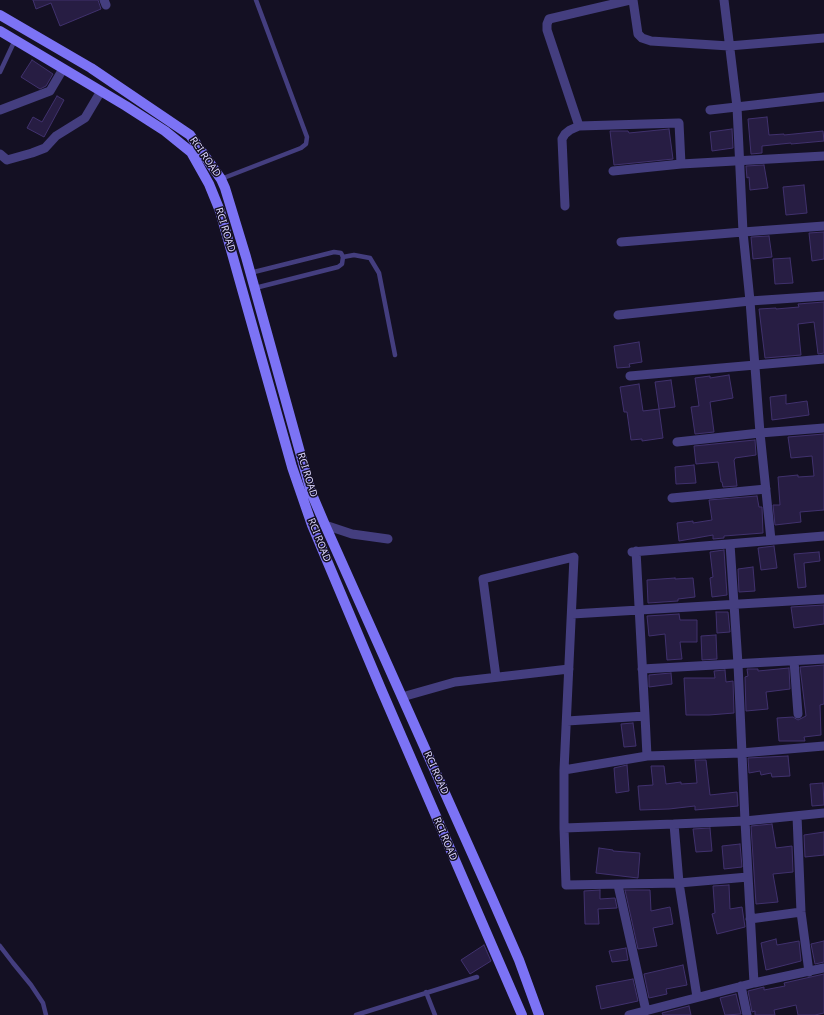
<!DOCTYPE html>
<style>
body{margin:0}
canvas{display:block;background:#141023}
</style>
<canvas width="824" height="1015"></canvas>
<script>
const c = document.querySelector('canvas').getContext('2d');
c.lineJoin = 'round';
function fillPath(path, color) { c.fillStyle = color; c.fill(path, 'evenodd'); }
const toPath = rows => new Path2D(rows.map(r => 'M' + r).join(''));
function trace(path, color, width, dash) { c.strokeStyle = color; c.lineWidth = width; c.lineCap = dash ? 'butt' : 'round'; c.setLineDash(dash || []); c.stroke(path); }
function drawText(font, color, halo, rows, align = 'center') {
  c.font = font + ' "Noto Sans",sans-serif'; c.lineWidth = 3; c.setLineDash([]); c.textBaseline = 'middle'; c.strokeStyle = halo; c.fillStyle = color; for (const [text, x, y, turn = 0] of rows) {
    c.save(); c.translate(x, y); c.rotate((+turn || 0) * Math.PI / 180); c.textAlign = isNaN(turn) ? turn : align; if (halo) c.strokeText(text, 0, 0); c.fillText(text, 0, 0); c.restore();
  }
}
const building = toPath([
 [33,0,98,0,101,9,60,26,51,3,36,9,33,0],
 [32,60,53,74,46,86,40,89,21,77,32,60],
 [57,96,64,100,44,137,27,128,33,117,42,122,57,96],
 [767,117,769,135,784,134,784,135,823,131,824,141,791,144,791,143,762,146,762,153,751,154,748,119,767,117],
 [669,129,673,159,614,165,610,131,628,131,629,133,669,129],
 [732,129,733,148,712,151,710,132,732,129],
 [764,165,768,188,750,190,749,177,747,178,746,166,764,165],
 [804,185,807,213,786,215,783,187,804,185],
 [824,232,824,259,812,261,809,233,824,232],
 [769,236,772,257,753,259,751,237,769,236],
 [790,258,793,283,775,284,773,259,790,258],
 [824,302,824,353,818,354,814,322,798,324,801,355,765,358,759,309,776,308,776,309,799,307,798,304,824,302],
 [639,342,642,362,629,364,630,367,617,368,614,346,639,342],
 [729,375,733,398,710,402,714,432,695,434,691,407,699,406,695,378,710,376,710,378,729,375],
 [671,380,675,407,659,409,655,382,671,380],
 [639,384,643,411,659,409,663,438,642,441,642,439,631,440,627,412,624,412,620,387,639,384],
 [786,395,786,404,807,401,809,415,772,420,770,397,786,395],
 [824,434,824,510,800,512,801,522,775,525,773,505,780,505,778,477,798,475,798,477,814,476,812,456,791,458,788,437,824,434],
 [755,440,756,455,735,458,735,459,734,460,737,486,723,487,722,482,721,482,718,462,696,464,694,446,755,440],
 [694,465,696,483,676,484,675,467,694,465],
 [757,496,759,507,762,507,763,533,724,536,724,538,713,539,713,535,679,541,677,523,693,521,693,523,712,520,709,500,757,496],
 [774,546,777,568,761,570,758,548,774,546],
 [724,550,727,595,712,597,710,578,713,577,710,552,724,550],
 [819,552,820,561,804,563,806,587,798,588,794,554,819,552],
 [753,567,755,591,739,592,738,569,753,567],
 [675,578,675,579,693,578,695,597,678,599,678,601,648,603,647,580,675,578],
 [824,605,824,624,794,628,791,607,824,605],
 [716,612,728,612,730,632,717,633,716,612],
 [679,614,680,620,697,620,697,642,680,642,682,659,667,660,665,634,649,636,647,616,679,614],
 [716,635,717,659,702,660,701,636,716,635],
 [824,665,824,704,820,705,821,735,804,737,805,741,779,741,777,718,793,717,798,720,806,716,800,667,824,665],
 [789,668,790,689,766,692,768,709,746,711,745,677,748,676,747,669,758,669,758,671,789,668],
 [725,670,726,682,733,681,734,713,709,715,686,715,684,678,715,678,714,671,725,670],
 [671,673,672,684,649,687,649,675,671,673],
 [633,723,636,746,624,747,621,724,633,723],
 [788,756,790,776,772,777,771,773,761,775,760,771,749,773,748,758,788,756],
 [695,760,706,760,710,795,737,792,738,806,695,810,695,806,669,809,640,810,638,786,653,785,651,766,664,766,666,784,681,782,681,784,697,783,695,760],
 [627,765,629,791,616,793,614,768,627,765],
 [823,783,824,805,812,806,810,784,823,783],
 [772,824,776,848,792,846,793,872,773,874,778,902,756,904,751,826,772,824],
 [710,828,712,851,696,852,693,829,710,828],
 [824,832,824,855,805,857,804,835,824,832],
 [740,844,742,867,724,869,722,846,740,844],
 [599,848,613,850,613,851,640,853,638,878,596,873,599,848],
 [729,885,730,909,742,907,745,927,717,934,712,914,715,913,713,886,729,885],
 [600,890,600,899,615,898,617,908,598,909,599,924,585,924,584,891,600,890],
 [625,890,650,890,651,911,670,907,673,924,653,928,657,946,638,949,625,890],
 [776,939,777,945,799,941,801,961,766,970,761,943,776,939],
 [824,941,824,962,815,964,811,944,824,941],
 [484,945,491,961,470,974,461,960,484,945],
 [626,948,628,960,612,962,609,951,626,948],
 [683,965,687,985,666,989,667,994,649,998,644,974,683,965],
 [824,974,824,1013,815,1015,798,1015,796,1005,774,1010,775,1015,755,1015,755,1011,752,1012,748,991,764,987,764,990,785,986,784,983,824,974],
 [633,979,638,1001,601,1009,596,986,633,979],
 [736,994,741,1014,725,1015,720,998,736,994],
 [689,1006,691,1015,663,1015,662,1013,689,1006]
]);
fillPath(building, '#271d43');
trace(building, '#40316d', 1);
trace(toPath([
 [0,72,15,40],
 [221,179,301,148,306,144,307,137,256,0],
 [343,257,354,255,370,258,379,273,395,355],
 [250,273,334,252,341,253,343,257,342,264,338,267,255,288],
 [0,946,13,963,31,985,43,1003,46,1015],
 [426,992,435,1015],
 [356,1015,477,977]
]), '#443e7f', 4.5);
trace(toPath([
 [104,0,106,5],
 [633,0,638,34,642,38,651,41,729,46,824,38],
 [0,110,50,91,63,69],
 [710,110,824,97],
 [579,126,547,30,547,24,549,19,630,0],
 [0,154,7,160,32,153,45,148,56,136,85,118,101,91],
 [613,171,681,164,824,156],
 [565,206,562,139,565,134,570,130,579,126,679,123,681,164],
 [621,242,743,232,737,107,724,0],
 [618,315,750,301,743,232,824,226],
 [630,376,824,359],
 [677,442,760,433,824,428],
 [672,498,766,489],
 [325,525,352,534,388,539],
 [771,540,760,433,750,301,824,296],
 [636,551,645,716],
 [632,552,824,536],
 [572,614,824,599],
 [794,661,798,714],
 [642,669,824,659],
 [496,677,483,579,574,557,564,770,564,828,566,885,679,883,748,877],
 [402,697,455,682,569,669],
 [567,721,645,716,647,756],
 [564,770,647,756,741,753,824,746],
 [797,816,801,912,809,972],
 [674,824,745,821,824,813],
 [564,828,674,824,679,883,697,997],
 [618,885,646,1011],
 [750,919,801,912],
 [754,983,824,968],
 [741,986,747,1015],
 [629,1015,754,983,745,821,738,664,730,544]
]), '#443e7f', 9);
trace(toPath([
 [0,15,91,68,190,135,221,179,225,188,246,257,311,492,325,525,491,896,519,960,539,1015],
 [0,31,126,106,165,131,191,152,209,184,220,211,292,467,312,525,381,689,522,1015]
]), '#7c73f5', 10);
drawText('10px', '#dbd5fc', '#141023', [
 ["RCI ROAD",205,157,55],
 ["RCI ROAD",225,230,73],
 ["RCI ROAD",307,475,73],
 ["RCI ROAD",319,540,68],
 ["RCI ROAD",436,773,66],
 ["RCI ROAD",445,839,67]
]);
</script>
